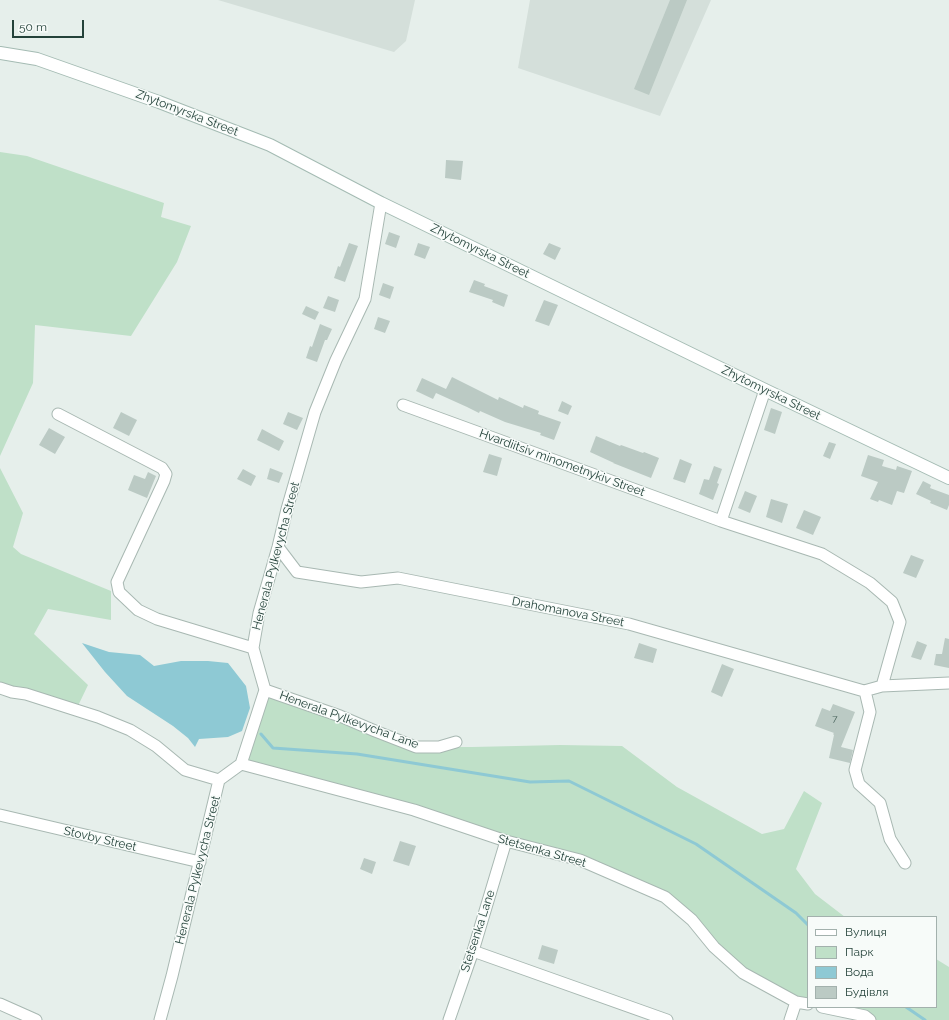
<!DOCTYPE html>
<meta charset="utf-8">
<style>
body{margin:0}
#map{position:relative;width:949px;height:1020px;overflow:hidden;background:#e6efeb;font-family:Raleway,sans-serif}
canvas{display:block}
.legend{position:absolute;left:807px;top:916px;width:130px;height:92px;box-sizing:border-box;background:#f7fbf9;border:1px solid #a3b1ad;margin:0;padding:5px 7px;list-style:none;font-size:12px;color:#24423a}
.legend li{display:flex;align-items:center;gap:8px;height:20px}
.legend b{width:20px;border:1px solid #a3b1ad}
.scale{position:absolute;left:12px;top:20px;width:72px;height:18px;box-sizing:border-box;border:2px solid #24423a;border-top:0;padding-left:5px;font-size:12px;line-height:14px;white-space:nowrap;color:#24423a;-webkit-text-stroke:3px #f7fbf9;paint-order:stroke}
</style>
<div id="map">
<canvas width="949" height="1020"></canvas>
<ul class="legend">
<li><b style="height:5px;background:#fff"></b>Вулиця</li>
<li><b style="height:11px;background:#bfe0c8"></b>Парк</li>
<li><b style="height:11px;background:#8ec9d4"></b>Вода</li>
<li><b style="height:11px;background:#bbcac4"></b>Будівля</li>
</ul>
<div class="scale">50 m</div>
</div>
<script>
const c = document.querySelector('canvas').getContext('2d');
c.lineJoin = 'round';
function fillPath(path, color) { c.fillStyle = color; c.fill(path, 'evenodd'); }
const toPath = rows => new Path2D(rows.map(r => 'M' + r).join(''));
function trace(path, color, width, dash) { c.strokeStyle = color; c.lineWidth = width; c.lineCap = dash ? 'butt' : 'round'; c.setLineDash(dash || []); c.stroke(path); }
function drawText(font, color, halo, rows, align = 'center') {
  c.font = font + ' Raleway,sans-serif'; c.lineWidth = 3; c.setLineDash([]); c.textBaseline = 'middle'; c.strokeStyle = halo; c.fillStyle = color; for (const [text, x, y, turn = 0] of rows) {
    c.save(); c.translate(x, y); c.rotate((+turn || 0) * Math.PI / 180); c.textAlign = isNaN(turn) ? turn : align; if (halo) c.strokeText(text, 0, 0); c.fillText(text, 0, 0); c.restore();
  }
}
fillPath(toPath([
 [218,0,415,0,406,41,394,52],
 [530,0,711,0,660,116,518,68]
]), '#d4dfda');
fillPath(toPath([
 [0,152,27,156,164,203,161,217,191,226,177,262,131,336,35,325,33,383,0,456],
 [0,468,23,513,13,547,21,554,111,591,111,620,48,609,34,634,88,685,76,710,0,688],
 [265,690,416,747,472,747,560,745,622,746,677,787,762,834,784,829,804,791,822,803,796,869,815,894,845,917,808,917,808,1004,743,973,665,897,580,860,241,764],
 [936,959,949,967,949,1020,870,1020,822,1007,936,1007]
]), '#bfe0c8');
fillPath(toPath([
 [82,643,109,652,140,655,154,666,181,661,208,661,228,663,246,686,250,708,242,731,228,737,199,739,195,747,188,738,173,726,127,696,105,672]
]), '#8ec9d4');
trace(toPath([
 [261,734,273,748,357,754,530,782,569,781,696,844,796,913,808,925],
 [906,1007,925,1020]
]), '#8ec9d4', 3);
fillPath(toPath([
 [670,0,687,0,649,95,634,89],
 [446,160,463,161,461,180,445,178],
 [389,232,400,236,396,248,385,244],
 [349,243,358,246,345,282,334,278,338,266,340,267],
 [418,243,430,247,425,259,414,255],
 [549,243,561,248,555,260,543,254],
 [474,280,485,284,484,286,508,295,504,307,492,302,493,300,469,292],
 [383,283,394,287,390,299,379,295],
 [328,296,339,300,335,312,323,308],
 [544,300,558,305,549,326,535,321],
 [306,306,319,312,315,320,302,314],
 [378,317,390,321,385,333,374,329],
 [320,324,332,329,327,340,325,340,317,362,306,358,310,346,312,347],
 [452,377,498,400,499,397,523,408,524,405,539,411,538,414,561,422,554,440,540,435,541,433,505,422,480,411,479,413,467,407,436,393,433,399,416,391,422,378,446,389],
 [562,401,572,406,568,415,558,411],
 [771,408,782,412,775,434,764,430],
 [121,412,137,420,129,436,113,428],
 [288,412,303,418,297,430,283,424],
 [49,428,65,437,55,454,39,445],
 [262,429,284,441,279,451,257,440],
 [596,436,620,446,621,445,643,453,644,452,659,458,651,478,613,463,614,463,590,452],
 [829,442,836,444,830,459,823,456],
 [489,454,502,458,497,476,483,472],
 [868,455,884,460,882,466,896,470,897,466,912,471,904,493,897,491,892,505,879,500,878,502,870,499,878,482,861,476],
 [680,459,692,464,685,483,673,479],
 [714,466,722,469,717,483,719,484,713,500,699,494,704,479,709,480],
 [270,468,283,473,279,483,267,479],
 [243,469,256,476,251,486,237,479],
 [148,472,156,476,147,498,128,490,134,475,145,479],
 [923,481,931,485,930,488,949,495,949,505,947,510,930,503,931,501,916,494],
 [745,491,757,496,750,513,738,508],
 [771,499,788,504,782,523,766,517],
 [804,510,821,517,813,535,796,528],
 [911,555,924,560,916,578,903,573],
 [945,638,949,639,949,668,934,665,936,654,942,654],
 [917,641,927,645,921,660,911,657],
 [639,643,657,649,653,663,634,658],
 [722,664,734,669,722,697,711,692],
 [833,704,855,712,841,747,853,750,850,763,829,758,834,735,833,734,834,733,815,726,822,708,830,711],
 [400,841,416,846,409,866,393,861],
 [364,858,376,862,372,874,360,869],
 [542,945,558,950,554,964,538,959]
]), '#bbcac4');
const street = toPath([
 [403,405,721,521,822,554,870,583,892,602,900,622,882,686],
 [58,414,162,468,166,474,164,481,117,582,119,592,138,610,157,619,253,648],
 [721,521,765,390],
 [278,547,297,572,361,582,398,578,629,624,864,691,882,686,949,683],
 [0,688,12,692,26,694,76,710,98,717,130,730,156,746,185,770,219,780],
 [265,690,340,716,375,731,416,747,439,747,456,742],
 [865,691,870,712,855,770,859,784,880,803,890,839,905,863],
 [241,764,414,810,506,841,580,860,665,897,692,920,714,947,743,973,796,1002,808,1004],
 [0,815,200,862],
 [473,951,667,1020],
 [0,1004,36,1020],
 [822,1007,865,1016,870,1020],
 [160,1020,172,976,219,780,241,764,265,690,253,648,259,613,278,547,287,509,315,412,336,360,365,299,381,203],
 [449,1020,473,951,506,841],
 [790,1020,796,1002]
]);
const secondary = toPath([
 [0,53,37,59,159,102,270,145,381,203,765,390,949,478]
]);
trace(street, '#a8b8b2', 13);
trace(secondary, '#a4bbb3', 14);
trace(street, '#fff', 11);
trace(secondary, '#fff', 12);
drawText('10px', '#4a645c', null, [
 ["7",835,719]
]);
drawText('12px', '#24423a', '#f7fbf9', [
 ["Zhytomyrska Street",187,113,21],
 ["Zhytomyrska Street",480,251,26],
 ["Zhytomyrska Street",771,393,26],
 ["Hvardiitsiv minometnykiv Street",562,463,20],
 ["Henerala Pylkevycha Street",276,556,-75],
 ["Drahomanova Street",568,612,11],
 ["Henerala Pylkevycha Lane",349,720,20],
 ["Stovby Street",100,839,13],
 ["Stetsenka Street",542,851,16],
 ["Henerala Pylkevycha Street",198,870,-76],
 ["Stetsenka Lane",478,931,-72]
]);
</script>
